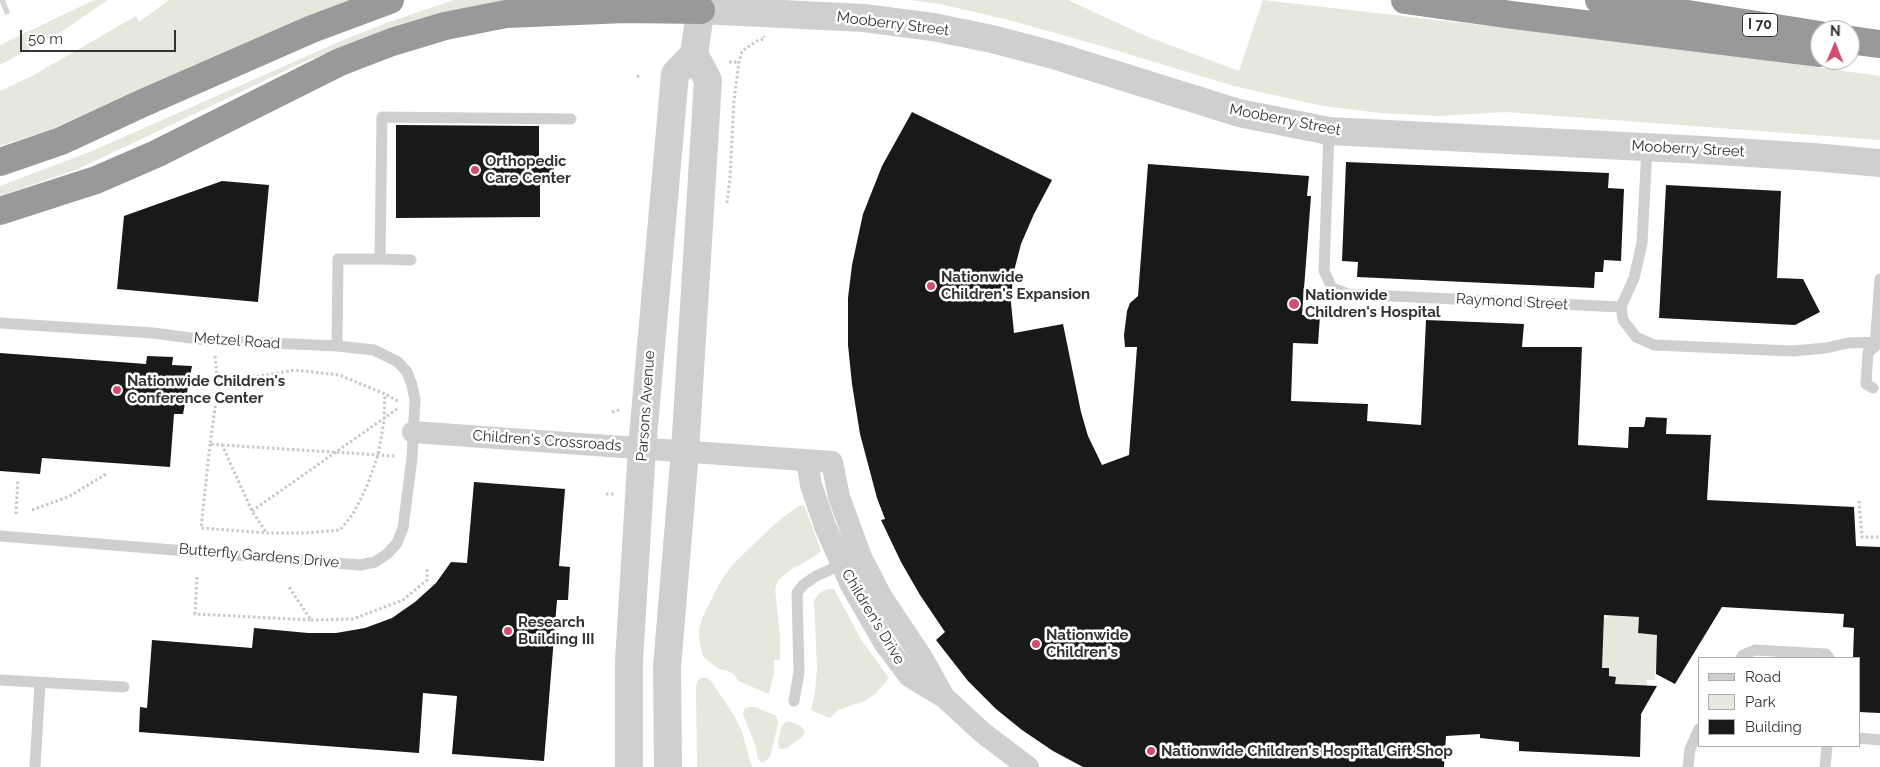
<!DOCTYPE html>
<style>
body{margin:0}
#map{position:relative;width:1880px;height:767px;overflow:hidden;background:#fff;font-family:Raleway,sans-serif}
canvas{display:block}
.legend{position:absolute;left:1698px;top:657px;width:162px;height:90px;box-sizing:border-box;background:#fff;border:1px solid #adadad;margin:0;padding:6px 9px;list-style:none;font-size:15px;color:#323232}
.legend li{display:flex;align-items:center;gap:10px;height:25px}
.legend b{width:25px;border:1px solid #adadad}
.north{position:absolute;left:1810px;top:20px;width:50px;height:50px;box-sizing:border-box;background:#fff;border:1px solid #adadad;border-radius:50%;rotate:1deg;font-size:14px;font-weight:700;line-height:20px;text-align:center;color:#323232}
.north::after{content:'';display:block;margin:auto;width:18px;height:22px;background:#d14d70;clip-path:polygon(50% 0,100% 100%,50% 72%,0 100%)}
.scale{position:absolute;left:20px;top:30px;width:156px;height:22px;box-sizing:border-box;border:2px solid #323232;border-top:0;padding-left:6px;font-size:15px;line-height:18px;white-space:nowrap;color:#323232;-webkit-text-stroke:4px #fff;paint-order:stroke}
</style>
<div id="map">
<canvas width="1880" height="767"></canvas>
<ul class="legend">
<li><b style="height:6px;background:#cfcfcf"></b>Road</li>
<li><b style="height:14px;background:#e4e8dd"></b>Park</li>
<li><b style="height:14px;background:#191919"></b>Building</li>
</ul>
<div class="north">N</div>
<div class="scale">50 m</div>
</div>
<script>
const c = document.querySelector('canvas').getContext('2d');
c.lineJoin = 'round';
function fillPath(path, color) { c.fillStyle = color; c.fill(path, 'evenodd'); }
const toPath = rows => new Path2D(rows.map(r => 'M' + r).join(''));
function trace(path, color, width, dash) { c.strokeStyle = color; c.lineWidth = width; c.lineCap = dash ? 'butt' : 'round'; c.setLineDash(dash || []); c.stroke(path); }
function drawText(font, color, halo, rows, align = 'center') {
  c.font = font + ' Raleway,sans-serif'; c.lineWidth = 5; c.setLineDash([]); c.textBaseline = 'middle'; c.strokeStyle = halo; c.fillStyle = color; for (const [text, x, y, turn = 0] of rows) {
    c.save(); c.translate(x, y); c.rotate((+turn || 0) * Math.PI / 180); c.textAlign = isNaN(turn) ? turn : align; if (halo) c.strokeText(text, 0, 0); c.fillText(text, 0, 0); c.restore();
  }
}
fillPath(toPath([
 [94,0,108,0,61,32,0,65,0,45],
 [169,0,353,0,290,25,49,130,0,146,0,91,32,76,136,16,139,22],
 [454,0,550,0,378,34,306,61,78,169,0,196,0,186,92,151,341,41,389,22],
 [910,0,1068,0,1146,36,1239,71,1263,0,1663,46,1880,76,1880,140,1505,112,1439,116,1381,113,1323,106,1234,86,1105,47,1009,20,940,4],
 [802,505,805,507,821,551,815,556,789,571,778,580,775,589,780,636,780,660,774,660,774,673,769,694,738,681,734,674,728,671,719,669,709,662,703,656,700,644,699,629,703,616,719,584,733,564,777,522,794,509],
 [827,589,834,589,862,641,889,678,875,694,865,701,838,710,830,718,811,710,815,692,817,668,814,600,819,593],
 [1656,612,1666,662,1656,661,1655,680,1647,680,1647,686,1615,684,1616,677,1609,676,1609,668,1602,668,1604,618,1611,616,1639,617,1638,633,1654,634],
 [702,678,707,678,711,681,735,717,742,732,752,767,697,767,696,685,698,680],
 [749,707,755,707,775,715,777,718,778,724,770,757,763,763,758,760,756,747,743,714,744,709],
 [788,721,801,726,804,730,804,734,801,738,787,748,779,749,778,741,782,725]
]), '#e4e8dd');
fillPath(toPath([
 [912,112,1052,180,1034,214,1021,244,1013,275,1011,303,1014,333,1063,324,1081,412,1088,436,1102,465,1129,455,1137,347,1125,347,1124,335,1127,311,1130,303,1138,296,1148,164,1309,176,1307,196,1311,196,1302,315,1320,316,1318,344,1293,343,1291,401,1368,404,1367,421,1421,425,1426,320,1524,324,1522,347,1582,347,1578,445,1628,448,1629,427,1644,427,1646,417,1667,418,1666,434,1711,435,1707,500,1854,507,1856,546,1880,547,1880,713,1859,712,1859,658,1853,658,1854,628,1843,627,1844,614,1722,607,1675,684,1656,674,1657,635,1638,633,1639,617,1604,615,1602,668,1609,668,1609,676,1616,677,1615,684,1657,686,1641,714,1640,757,1519,751,1519,742,1480,738,1480,734,1446,736,1444,767,1083,767,1053,751,1022,730,996,709,968,681,936,640,945,632,920,595,901,562,881,520,885,519,877,498,860,434,852,384,848,345,848,298,852,265,863,214,882,166],
 [396,125,539,126,539,161,554,161,554,178,540,179,540,217,396,218],
 [1346,162,1609,173,1608,188,1624,189,1621,261,1604,260,1603,272,1595,272,1594,288,1357,277,1358,262,1342,261],
 [222,181,269,185,258,302,117,289,124,216],
 [1666,185,1781,191,1777,278,1803,279,1820,312,1795,325,1659,318],
 [0,353,146,364,147,356,173,357,172,365,192,366,183,414,174,414,170,467,42,458,40,474,0,471],
 [474,482,565,489,559,566,570,567,568,600,557,600,544,761,452,754,457,696,423,693,419,753,139,732,140,707,147,708,152,640,252,648,254,628,308,633,336,633,365,628,392,618,415,602,436,583,451,562,467,563]
]), '#191919');
trace(toPath([
 [0,2,5,0]
]), '#d6d6d6', 28, [28, 14]);
trace(toPath([
 [729,62,739,62],
 [637,77,641,74],
 [727,203,730,179,734,100,739,62,742,51,757,41,764,39,764,36],
 [215,356,218,387,210,444,222,445,252,511,266,532],
 [218,387,254,377,295,370,339,375,385,394,398,401,398,403],
 [612,412,619,410],
 [210,444,201,528,267,533,306,533,340,530,353,514,367,486,378,455,384,421,385,394],
 [222,445,395,456],
 [606,494,615,494],
 [1859,501,1862,537,1880,537],
 [32,510,68,497,106,474],
 [252,511,397,409],
 [16,514,18,479],
 [197,577,195,614,311,620,289,587],
 [311,620,353,619,403,600,427,580,427,568]
]), '#c9c9c9', 3, [2.5, 2.5]);
trace(toPath([
 [1329,131,1324,271,1332,288,1348,294,1621,307],
 [1647,147,1642,243,1634,278,1621,307,1623,320,1636,337,1654,345,1792,351,1826,348,1848,343,1880,342],
 [411,260,380,259,382,117,571,119],
 [0,323,153,333,206,340,337,346,374,350,398,362,407,372,412,385,415,400,412,458,403,528,397,543,387,554,375,562,360,565,0,536],
 [337,346,338,259,380,259],
 [1875,347,1880,279],
 [1873,388,1866,384,1868,352,1875,347],
 [1741,658,1743,655,1755,650,1826,654,1829,658],
 [0,680,124,687],
 [794,701,799,672,797,593,803,585,816,576,845,563],
 [1859,738,1880,740],
 [35,767,40,683],
 [1688,767,1690,749,1699,729],
 [1825,767,1827,746]
]), '#cfcfcf', 11);
trace(toPath([
 [413,432,832,462,839,497,861,557,881,596,921,656,944,697,983,733,1028,767],
 [807,461,811,485,825,526,851,585,885,644,909,676,942,696]
]), '#cfcfcf', 22);
trace(toPath([
 [701,10,864,18,933,27,992,39,1053,55,1239,113,1329,131,1703,150,1813,157,1880,163],
 [629,767,629,661,642,448,675,74,694,54,702,0],
 [668,767,667,667,685,451,708,80,694,54]
]), '#cfcfcf', 28);
trace(toPath([
 [1405,0,1512,15,1820,53],
 [1599,0,1820,35],
 [1850,40,1880,44],
 [0,162,61,141,143,103,312,29,390,0],
 [0,211,96,180,156,154,340,62,392,42,445,26,506,14,625,9,701,10]
]), '#999', 28);
for (const [x, y, r, color] of [
 [475,170,5,"#d14d70"],
 [931,286,5,"#d14d70"],
 [1294,304,6,"#d14d70"],
 [117,390,5,"#d14d70"],
 [508,631,5,"#d14d70"],
 [1036,644,5,"#d14d70"],
 [1151,751,5,"#d14d70"]
]) { const dot = new Path2D(); dot.arc(x, y, r, 0, 2 * Math.PI); c.fillStyle = color; c.fill(dot); trace(dot, '#fff', 2); }
for (const [x, y, w] of [
 [1760,25,35]
]) { const box = new Path2D(); box.roundRect(x - w / 2, y - 11.5, w, 23, 4); c.fillStyle = '#fff'; c.fill(box); trace(box, '#323232', 1); }
drawText('bold 14px', '#323232', null, [
 ["I 70",1760,25]
]);
drawText('15px', '#323232', '#fff', [
 ["Mooberry Street",893,24,7],
 ["Mooberry Street",1285,120,11],
 ["Mooberry Street",1688,149,3],
 ["Raymond Street",1512,302,3],
 ["Metzel Road",237,341,4],
 ["Parsons Avenue",646,406,-86],
 ["Children's Crossroads",547,441,4],
 ["Butterfly Gardens Drive",259,556,5],
 ["Children's Drive",873,617,59]
]);
drawText('bold 15px', '#323232', '#fff', [
 ["Orthopedic",485,161],
 ["Care Center",485,178],
 ["Nationwide",941,277],
 ["Children's Expansion",941,294],
 ["Nationwide",1305,295],
 ["Children's Hospital",1305,312],
 ["Nationwide Children's",127,381],
 ["Conference Center",127,398],
 ["Research",518,622],
 ["Building III",518,639],
 ["Nationwide",1046,635],
 ["Children's",1046,652],
 ["Nationwide Children's Hospital Gift Shop",1161,751]
], 'left');
</script>
